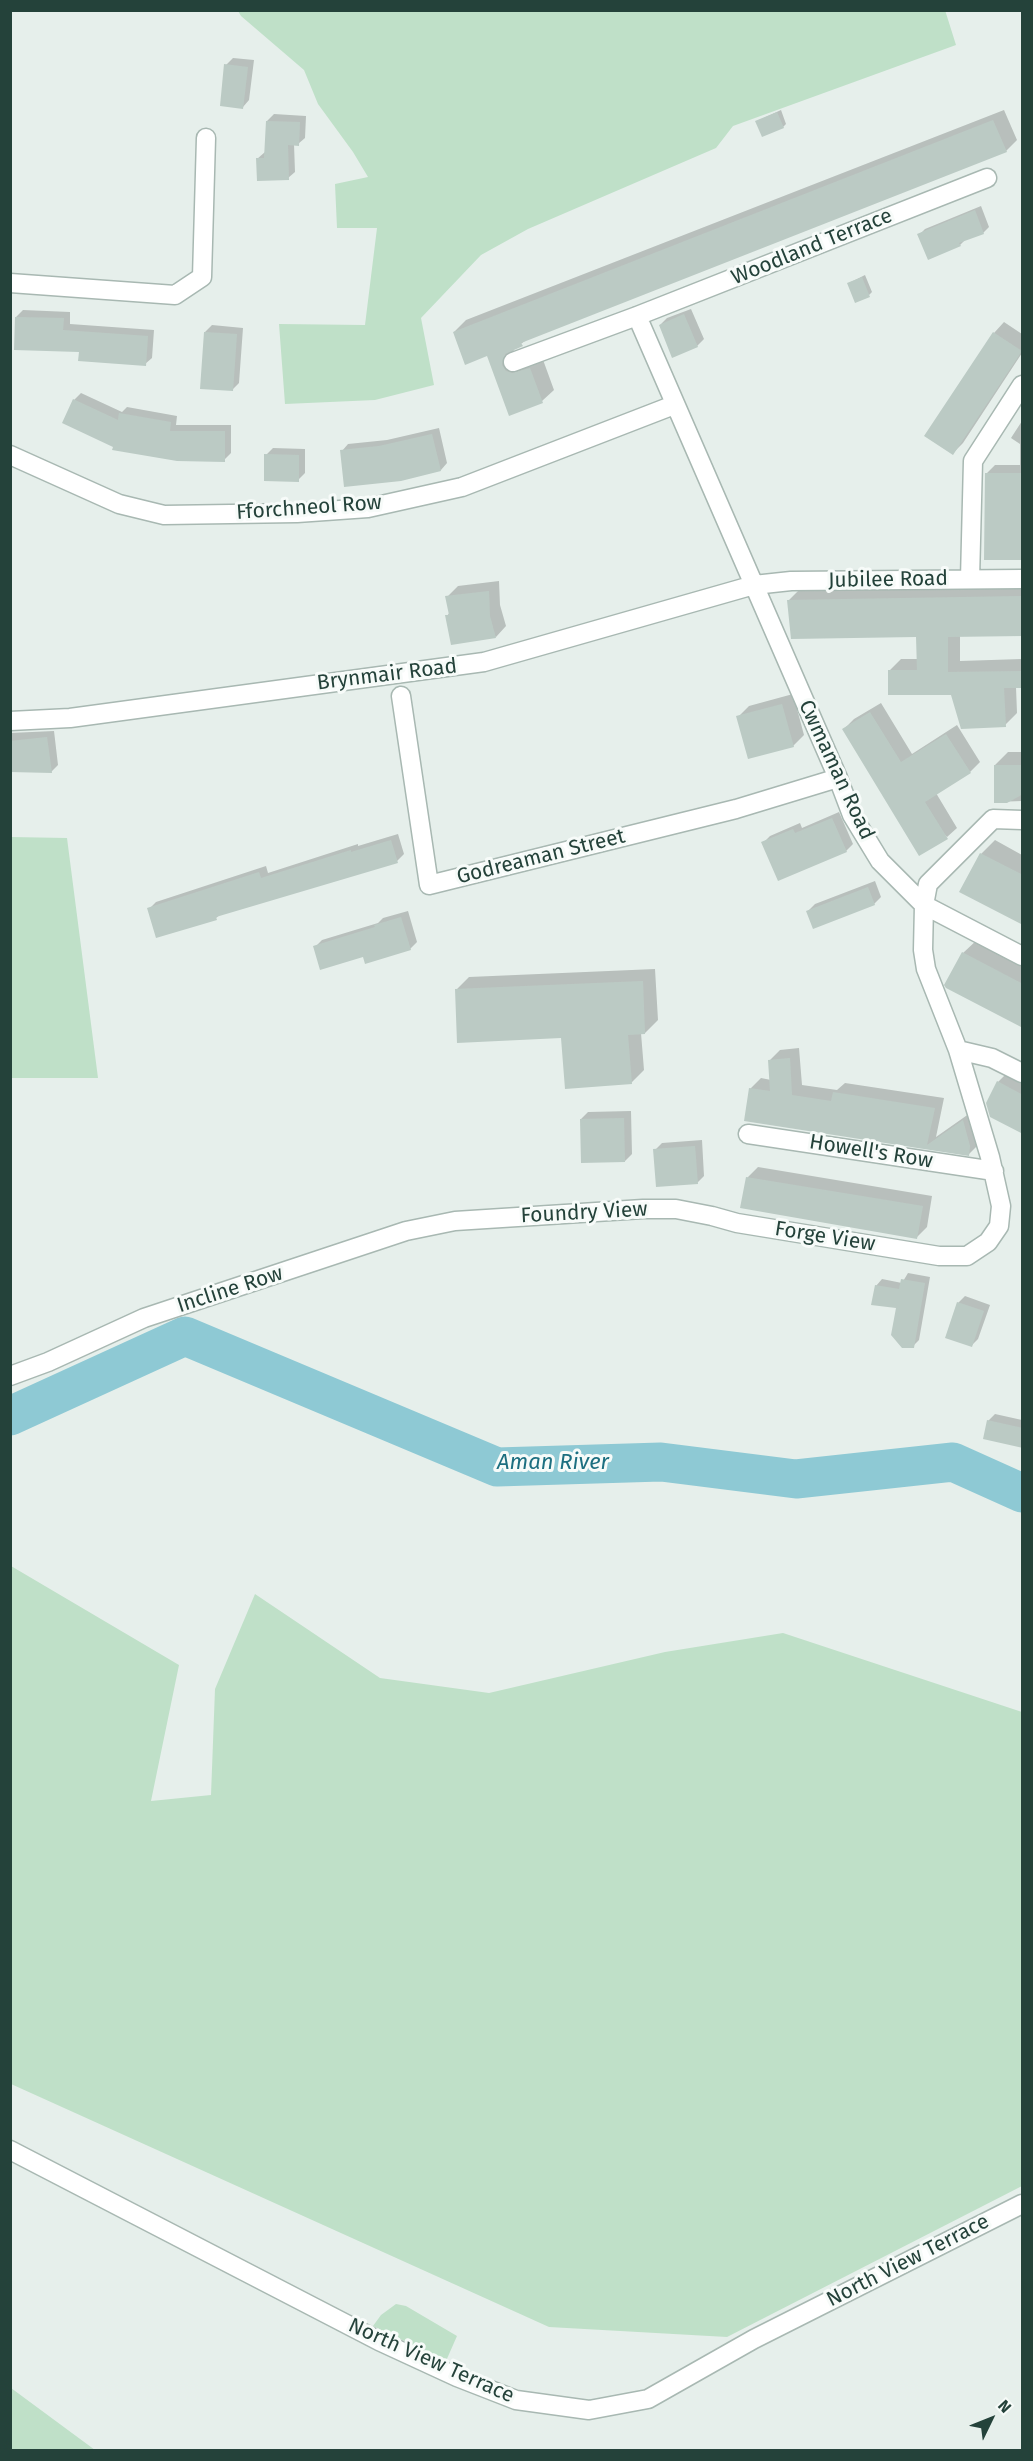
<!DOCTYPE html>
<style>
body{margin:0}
#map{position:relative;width:1033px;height:2461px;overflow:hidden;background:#e6efeb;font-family:"Fira Sans",sans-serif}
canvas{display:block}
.frame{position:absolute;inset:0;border:12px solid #24423a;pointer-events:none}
.north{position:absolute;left:961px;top:2389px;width:60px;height:60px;-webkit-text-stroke:4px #f7fbf9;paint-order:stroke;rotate:47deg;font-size:16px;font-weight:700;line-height:24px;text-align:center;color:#24423a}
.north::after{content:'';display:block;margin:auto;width:21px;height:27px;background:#24423a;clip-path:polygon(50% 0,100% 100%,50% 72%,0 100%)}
</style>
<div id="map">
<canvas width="1033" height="2461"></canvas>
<div class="frame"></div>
<div class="north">N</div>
</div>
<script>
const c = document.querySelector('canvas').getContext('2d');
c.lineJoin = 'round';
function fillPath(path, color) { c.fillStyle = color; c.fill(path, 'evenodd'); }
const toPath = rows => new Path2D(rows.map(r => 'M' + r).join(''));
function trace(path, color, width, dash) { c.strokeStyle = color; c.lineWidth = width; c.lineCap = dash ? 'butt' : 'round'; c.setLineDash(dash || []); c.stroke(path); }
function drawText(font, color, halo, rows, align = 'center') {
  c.font = font + ' "Fira Sans",sans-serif'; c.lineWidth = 6; c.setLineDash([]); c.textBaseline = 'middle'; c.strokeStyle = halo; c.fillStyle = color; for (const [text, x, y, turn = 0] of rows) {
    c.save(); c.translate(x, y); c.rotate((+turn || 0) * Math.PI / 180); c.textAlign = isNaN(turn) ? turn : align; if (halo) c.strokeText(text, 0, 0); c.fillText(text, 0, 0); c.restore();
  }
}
fillPath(toPath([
 [945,10,956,45,733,126,716,148,528,229,481,255,421,318,434,385,375,400,285,404,279,324,365,325,377,228,337,228,335,184,368,177,353,152,318,104,304,70,241,16,238,11],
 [11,837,67,838,98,1078,11,1078],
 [11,1566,179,1665,151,1801,211,1795,215,1689,255,1594,380,1678,489,1693,665,1652,783,1633,1022,1712,1022,2186,727,2337,549,2327,11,2084],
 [396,2304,406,2306,457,2336,446,2361,373,2326,381,2315],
 [11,2388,95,2450,11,2450]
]), '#bfe0c8');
fillPath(toPath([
 [233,58,254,60,249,100,243,107,226,65],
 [781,110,786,124,783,127,757,121],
 [1004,110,1017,140,1006,151,529,338,514,349,513,353,542,357,554,390,542,401,510,414,488,354,454,332,466,320],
 [274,114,306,116,305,138,298,144,294,144,295,172,288,178,257,159,265,152,267,121],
 [981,206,989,227,983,233,966,239,960,245,919,235,925,229],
 [865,275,872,292,869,295,849,283],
 [691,309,704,339,697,346,660,325,667,318],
 [23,310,70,312,70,324,154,330,152,358,145,364,80,351,16,317],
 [1004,322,1022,334,1022,353,963,443,953,453,994,333],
 [212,325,243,328,239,383,232,390,205,332],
 [81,393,122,412,127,407,177,416,176,425,231,425,231,453,224,460,115,446,74,400],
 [1022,421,1022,558,986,474,995,465,1020,465,1020,444,1011,438],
 [439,428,447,463,441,470,342,451,348,444,387,440],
 [273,448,305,449,305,473,298,480,266,455],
 [499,581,500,605,506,626,496,637,447,616,450,612,447,597,458,586],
 [1022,585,1022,634,960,635,960,661,1022,659,1022,687,1016,687,1017,713,1005,725,952,693,889,671,901,659,918,659,918,636,789,600,801,588],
 [793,694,804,735,793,746,738,717,749,706],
 [881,703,912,754,957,725,980,762,970,772,936,793,957,828,947,837,844,729,854,719],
 [54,731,58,765,51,772,10,771,10,733],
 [1008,752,1022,752,1022,801,995,802,995,765],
 [839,812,853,844,846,851,763,843,770,836,800,823,802,828],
 [398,834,404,854,397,861,221,914,216,918,149,909,156,902,266,866,268,873,358,844,358,846],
 [995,840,1022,855,1022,924,981,854],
 [875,881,881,897,874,904,808,911,815,904],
 [408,911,417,942,410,949,364,956,315,947,322,940,378,923,383,918],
 [978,939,1022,962,1022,1027,946,985,963,953],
 [655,969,658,1020,645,1033,641,1033,644,1070,631,1083,562,1037,456,990,469,977],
 [799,1048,802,1085,837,1090,845,1083,944,1098,936,1137,973,1111,979,1144,969,1154,746,1119,750,1089,761,1078,771,1080,769,1061,780,1050],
 [1012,1068,1022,1073,1022,1133,998,1082],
 [631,1111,632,1154,625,1161,581,1119,588,1112],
 [702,1140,704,1176,697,1183,655,1150,662,1143],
 [758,1167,932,1196,927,1227,917,1237,747,1178],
 [908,1273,930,1277,919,1340,913,1346,898,1307,876,1286,882,1279,902,1283],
 [965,1296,990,1305,978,1339,971,1346,958,1303],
 [995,1414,1022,1420,1022,1446,988,1421]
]), '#0003');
trace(toPath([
 [10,1416,185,1336,497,1467,661,1462,796,1479,953,1462,1022,1493]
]), '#8ec9d4', 39);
fillPath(toPath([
 [224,64,248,67,243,109,220,106],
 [777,112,784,128,762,137,755,121],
 [993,120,1007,152,521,343,523,346,505,354,502,365,506,371,512,373,530,368,543,403,509,416,487,356,465,365,453,332],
 [266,121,300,122,299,146,288,145,289,180,257,181,256,158,264,158],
 [975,210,984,234,959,243,961,246,928,260,917,234],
 [862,277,870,297,855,303,847,283],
 [684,314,698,347,672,358,659,325],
 [15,317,64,318,63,330,148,336,146,366,78,361,79,352,14,350],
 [204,332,237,334,233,391,200,389],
 [993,332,1022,351,953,455,924,436],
 [73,399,118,420,119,413,171,422,170,431,225,431,225,462,177,461,112,450,113,447,62,423],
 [432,434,441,471,401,481,344,487,340,450,379,446],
 [264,454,299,455,299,482,264,481],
 [985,473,1023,473,1023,560,984,560],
 [489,591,490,616,496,638,451,645,445,615,449,615,445,596],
 [1023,596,1023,636,948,637,948,672,1023,671,1023,688,1004,688,1006,727,961,729,951,695,888,695,888,670,917,670,916,637,791,639,787,600],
 [782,704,794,747,748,759,736,716],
 [870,712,901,762,946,734,971,773,925,802,948,839,919,856,842,729],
 [47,737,52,773,10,772,10,741],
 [994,765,1023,765,1023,794,1007,803,994,803],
 [832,818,847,852,778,881,761,842,793,829,795,833],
 [391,840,398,863,216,917,217,920,156,938,147,908,259,872,261,878,351,850,351,852],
 [980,853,1023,875,1023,925,959,892],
 [868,887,875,905,813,929,806,911],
 [401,917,411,950,365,964,363,957,320,970,313,946,375,927,374,925],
 [962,952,1023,984,1023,1028,946,988,944,985],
 [643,981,645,1034,628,1035,632,1084,565,1089,561,1038,457,1043,455,989],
 [790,1058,792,1095,831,1101,833,1092,935,1108,927,1145,963,1120,970,1146,969,1156,744,1121,749,1088,770,1091,768,1060],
 [997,1081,1023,1095,1023,1134,990,1117,986,1103],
 [624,1118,625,1162,581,1163,580,1119],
 [695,1146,698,1184,656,1187,653,1149],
 [746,1177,923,1206,917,1239,740,1208],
 [901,1279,925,1283,914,1348,902,1348,891,1335,896,1308,871,1305,875,1285,899,1289],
 [957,1302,984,1311,972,1347,945,1338],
 [987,1420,1023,1428,1023,1448,983,1439]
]), '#bbcac4');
const street = toPath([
 [10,283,175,295,202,277,206,138],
 [637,316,838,778,852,815,880,861,924,905,1022,956],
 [513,362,637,316,987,178],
 [10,455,119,504,164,515,297,513,368,508,462,487,674,405],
 [970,579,973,461,1022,385],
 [401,696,429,885,736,809,838,778],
 [10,721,70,718,484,662,754,585,791,581,1022,579],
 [958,1050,992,1058,1022,1073],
 [748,1134,994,1171],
 [10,1376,48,1362,144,1318,406,1231,455,1221,643,1209,676,1209,712,1216,737,1223,939,1256,967,1256,988,1242,999,1226,1001,1206,990,1157,958,1050,926,969,923,950,924,905,928,884,993,819,1022,820],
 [10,2150,379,2341,457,2377,516,2400,589,2410,648,2399,754,2339,1022,2204]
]);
trace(street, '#a8b8b2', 21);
trace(street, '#fff', 18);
drawText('21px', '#24423a', '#f7fbf9', [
 ["Woodland Terrace",812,247,-22],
 ["Fforchneol Row",309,508,-4],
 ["Jubilee Road",888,580,-1],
 ["Brynmair Road",387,675,-7],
 ["Cwmaman Road",836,770,65],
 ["Godreaman Street",541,857,-14],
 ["Howell's Row",871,1152,9],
 ["Foundry View",584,1213,-3],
 ["Forge View",825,1237,9],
 ["Incline Row",230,1290,-18],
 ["North View Terrace",908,2261,-27],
 ["North View Terrace",431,2361,24]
]);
drawText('italic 22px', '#1c6f80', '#f7fbf9', [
 ["Aman River",553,1463]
]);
</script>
